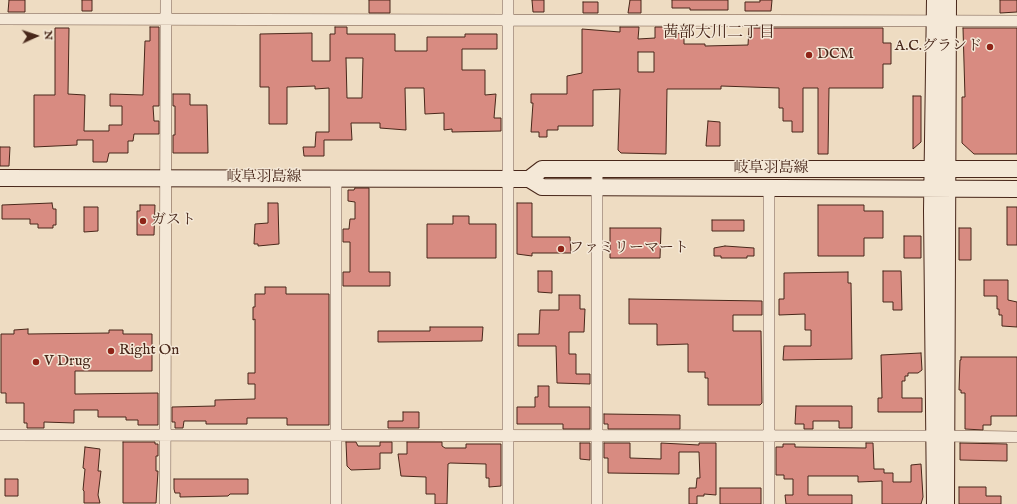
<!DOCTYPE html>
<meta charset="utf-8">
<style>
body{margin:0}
#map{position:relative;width:1017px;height:504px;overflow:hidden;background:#eedcc2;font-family:"IM FELL English",serif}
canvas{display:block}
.north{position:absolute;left:16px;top:16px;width:40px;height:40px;-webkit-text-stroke:3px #f4e8d7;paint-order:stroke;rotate:87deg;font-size:11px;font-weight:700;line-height:16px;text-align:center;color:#48271a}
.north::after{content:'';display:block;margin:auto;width:14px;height:18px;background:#48271a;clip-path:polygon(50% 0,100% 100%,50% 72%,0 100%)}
</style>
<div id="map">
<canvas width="1017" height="504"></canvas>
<div class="north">N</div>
</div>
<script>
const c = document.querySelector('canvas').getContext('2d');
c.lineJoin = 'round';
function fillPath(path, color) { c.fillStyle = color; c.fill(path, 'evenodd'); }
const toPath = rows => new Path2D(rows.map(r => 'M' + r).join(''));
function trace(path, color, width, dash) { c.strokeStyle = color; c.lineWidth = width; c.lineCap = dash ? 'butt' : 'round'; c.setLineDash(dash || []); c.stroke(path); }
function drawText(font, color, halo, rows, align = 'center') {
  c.font = font + ' "IM FELL English","Noto Serif JP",serif'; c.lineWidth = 3; c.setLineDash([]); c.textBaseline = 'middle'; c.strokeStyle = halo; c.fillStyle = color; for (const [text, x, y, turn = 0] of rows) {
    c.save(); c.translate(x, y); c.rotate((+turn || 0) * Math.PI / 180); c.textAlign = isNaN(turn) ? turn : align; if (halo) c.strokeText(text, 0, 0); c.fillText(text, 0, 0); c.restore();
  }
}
const building = toPath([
 [9,0,25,0,25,12,8,12,9,0],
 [82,0,92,0,92,11,82,11,82,0],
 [369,0,390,0,390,13,369,13,369,0],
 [532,0,544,0,544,12,533,12,532,0],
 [630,0,641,0,641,13,628,13,630,0],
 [672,0,728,0,728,10,690,10,690,8,672,8,672,0],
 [760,0,772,0,771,11,745,11,745,2,760,2,760,0],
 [1000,0,1017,0,1017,12,1000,13,1000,0],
 [583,2,598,2,598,13,583,13,583,2],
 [150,27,159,27,159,106,153,106,154,121,159,121,159,134,134,134,133,141,128,141,128,153,109,153,107,162,93,162,93,140,77,140,77,145,34,147,34,95,55,95,55,28,69,28,68,94,85,95,84,131,109,131,109,125,122,125,122,106,110,106,110,94,143,95,145,41,150,41,150,27],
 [335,27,347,27,347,34,395,34,395,51,427,51,427,37,465,37,465,34,497,34,497,49,462,49,462,70,485,70,485,95,496,94,494,118,501,118,501,131,452,132,452,129,444,130,444,113,425,114,424,88,405,88,406,130,380,128,380,123,351,123,352,140,324,140,324,156,304,156,303,147,315,147,316,132,329,132,329,88,315,89,315,86,287,87,287,124,269,124,269,87,260,87,260,34,312,33,312,61,330,61,330,34,335,34,335,27],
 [346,58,363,58,362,98,347,98,346,58],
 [620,27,639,27,638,39,655,38,655,27,667,27,667,33,684,34,684,44,705,44,705,46,748,45,749,28,883,28,883,43,891,43,891,64,883,64,883,88,829,88,828,154,818,154,818,88,803,88,803,132,792,132,792,121,783,121,783,108,779,108,779,88,721,86,721,89,667,89,666,154,621,153,618,150,620,89,593,90,593,126,558,126,558,130,547,130,547,137,539,137,539,132,531,132,533,103,531,103,531,94,567,94,567,76,582,73,582,29,620,32,620,27],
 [638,52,654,52,654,72,638,72,638,52],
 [963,28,1017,28,1017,154,974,154,962,143,962,97,965,97,963,28],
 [173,94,190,94,190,105,207,105,208,153,173,153,173,135,175,135,175,106,173,106,173,94],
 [913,96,921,96,921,142,913,149,913,96],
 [708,121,720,122,720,146,706,146,708,121],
 [0,147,10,147,9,166,0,166,0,147],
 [355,188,369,188,369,272,390,272,390,286,343,286,343,272,350,272,350,242,343,242,343,229,349,229,350,219,355,219,355,202,348,201,348,190,354,190,355,188],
 [52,203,53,209,56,209,56,225,53,225,53,228,38,228,38,224,30,224,30,219,2,219,2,205,52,203],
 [268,203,278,203,279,244,258,246,258,244,254,244,255,224,268,223,268,203],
 [517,203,532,203,532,237,570,237,571,253,532,253,532,256,517,254,517,203],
 [140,205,155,205,154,235,137,235,137,211,140,211,140,205],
 [818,205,864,205,864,211,883,211,883,238,864,238,864,256,818,256,818,205],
 [84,207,98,207,98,231,84,232,84,207],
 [1007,207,1017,207,1017,245,1007,245,1007,207],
 [453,216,469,216,469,224,496,224,496,258,427,258,427,224,453,224,453,216],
 [712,220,744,220,744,231,712,231,712,220],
 [610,228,661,228,660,258,610,258,610,228],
 [959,228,971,228,971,260,959,260,959,228],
 [904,236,921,236,921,258,904,258,904,236],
 [725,246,754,248,754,256,747,256,747,258,721,258,721,256,714,256,714,248,725,246],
 [538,271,552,271,552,293,538,292,538,271],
 [883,271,901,271,902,310,893,310,893,302,883,302,883,271],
 [848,272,848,283,851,283,852,359,783,360,784,346,811,346,811,330,805,330,805,314,779,315,779,299,784,299,784,273,848,272],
 [984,280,1008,280,1008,300,1017,302,1017,327,1002,326,1002,315,999,315,999,309,997,309,997,296,984,296,984,280],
 [265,287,286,287,286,294,329,294,329,425,287,425,287,418,247,418,247,424,206,424,206,421,184,421,183,428,175,428,175,422,172,422,172,407,215,406,215,400,255,399,255,384,248,384,248,373,255,373,255,319,253,320,253,307,255,307,255,294,265,294,265,287],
 [559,295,580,295,580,309,585,309,584,332,569,332,569,354,576,354,576,374,590,374,590,384,557,383,556,346,518,346,518,334,539,334,540,310,559,310,559,295],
 [629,299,762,301,762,315,733,315,733,331,761,331,762,403,760,405,708,405,708,378,705,378,705,372,688,372,688,344,657,345,657,324,629,324,629,299],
 [430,327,483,327,482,341,378,342,378,331,430,331,430,327],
 [28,329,28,334,109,333,109,330,123,330,123,334,152,334,152,371,75,371,75,394,158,393,158,425,138,425,138,420,126,420,126,417,98,417,98,410,74,410,74,423,44,422,44,428,27,428,27,423,24,423,24,403,6,403,6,393,1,393,1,334,14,334,14,330,28,329],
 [921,353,922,370,918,373,908,373,908,376,905,376,905,381,902,381,902,398,922,398,922,412,878,412,878,398,882,398,881,355,921,353],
 [961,357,1017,357,1017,416,991,416,991,425,983,425,983,430,965,429,965,393,961,393,961,390,959,390,960,360,961,360,961,357],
 [538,386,549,386,549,407,590,407,590,429,563,429,563,424,517,424,517,407,535,407,535,397,538,397,538,386],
 [796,406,852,406,852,428,839,428,839,421,813,421,813,429,804,429,804,424,795,424,796,406],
 [403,412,419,412,419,428,388,428,388,421,403,421,403,412],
 [604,414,680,415,680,429,608,429,608,424,604,424,604,414],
 [123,442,155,442,155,444,158,444,158,456,156,456,156,471,158,471,156,503,123,503,123,442],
 [346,442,356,442,358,446,380,446,380,442,392,442,392,453,380,453,380,469,351,470,347,466,346,442],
 [407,442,442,442,442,446,445,448,466,448,466,444,501,444,501,486,489,487,489,478,486,478,486,464,450,463,448,464,447,504,435,504,435,494,426,494,426,477,401,476,398,454,407,454,407,442],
 [580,443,590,443,590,460,580,459,580,443],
 [604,443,630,443,630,458,661,459,661,443,699,445,699,443,716,443,716,495,704,494,704,496,697,496,697,504,689,504,689,488,696,488,697,478,700,478,699,452,679,452,679,474,608,473,608,458,604,458,604,443],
 [866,443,873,443,874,469,884,469,884,473,893,473,893,482,911,482,911,465,921,464,923,497,921,504,882,504,882,481,858,482,858,476,808,476,808,495,852,495,852,504,786,504,785,495,793,495,793,479,784,479,784,475,776,475,776,447,783,447,783,444,795,444,795,447,866,448,866,443],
 [960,443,1007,444,1007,461,960,460,960,443],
 [85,447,100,449,98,471,101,471,98,495,100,503,84,503,84,491,83,490,85,469,83,468,85,447],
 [5,479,18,479,18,496,5,496,5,479],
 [174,479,248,479,248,494,230,494,228,496,180,497,180,493,175,493,174,489,174,479],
 [959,487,986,487,986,496,1001,496,1001,504,959,504,959,487],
 [720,488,761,488,761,504,720,504,720,488]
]);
fillPath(building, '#d88b81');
trace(building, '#48271a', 1);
const street = toPath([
 [0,19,1017,21],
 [597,169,597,504],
 [336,178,336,504],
 [0,435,935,436],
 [946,436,1017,437],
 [165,504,166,0],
 [508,504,508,0],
 [769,504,769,188]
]);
const secondary = toPath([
 [935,0,932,211,935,504],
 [0,178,529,179,542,187,1017,189],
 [529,179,542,169,1017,169],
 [946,504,948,0]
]);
trace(street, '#725444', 12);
trace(secondary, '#48271a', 18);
trace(street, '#f4e8d7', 11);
trace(secondary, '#f4e8d7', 16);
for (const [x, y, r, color] of [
 [990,47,4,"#8f2418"],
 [809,55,4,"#8f2418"],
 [143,221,4,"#8f2418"],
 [561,249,4,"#8f2418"],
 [111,351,4,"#8f2418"],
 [36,362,4,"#8f2418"]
]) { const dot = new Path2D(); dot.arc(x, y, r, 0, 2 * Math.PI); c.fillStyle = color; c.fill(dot); trace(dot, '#f4e8d7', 1.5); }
drawText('15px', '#48271a', '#f4e8d7', [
 ["A.C.グランド",982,47,"right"],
 ["DCM",817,55],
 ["ガスト",151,221],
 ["ファミリーマート",569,249],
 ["Right On",119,351],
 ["V Drug",44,362]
], 'left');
drawText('15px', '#48271a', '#f4e8d7', [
 ["岐阜羽島線",771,169],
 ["岐阜羽島線",264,178]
]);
drawText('16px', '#48271a', '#f4e8d7', [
 ["茜部大川二丁目",719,34]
]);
</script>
